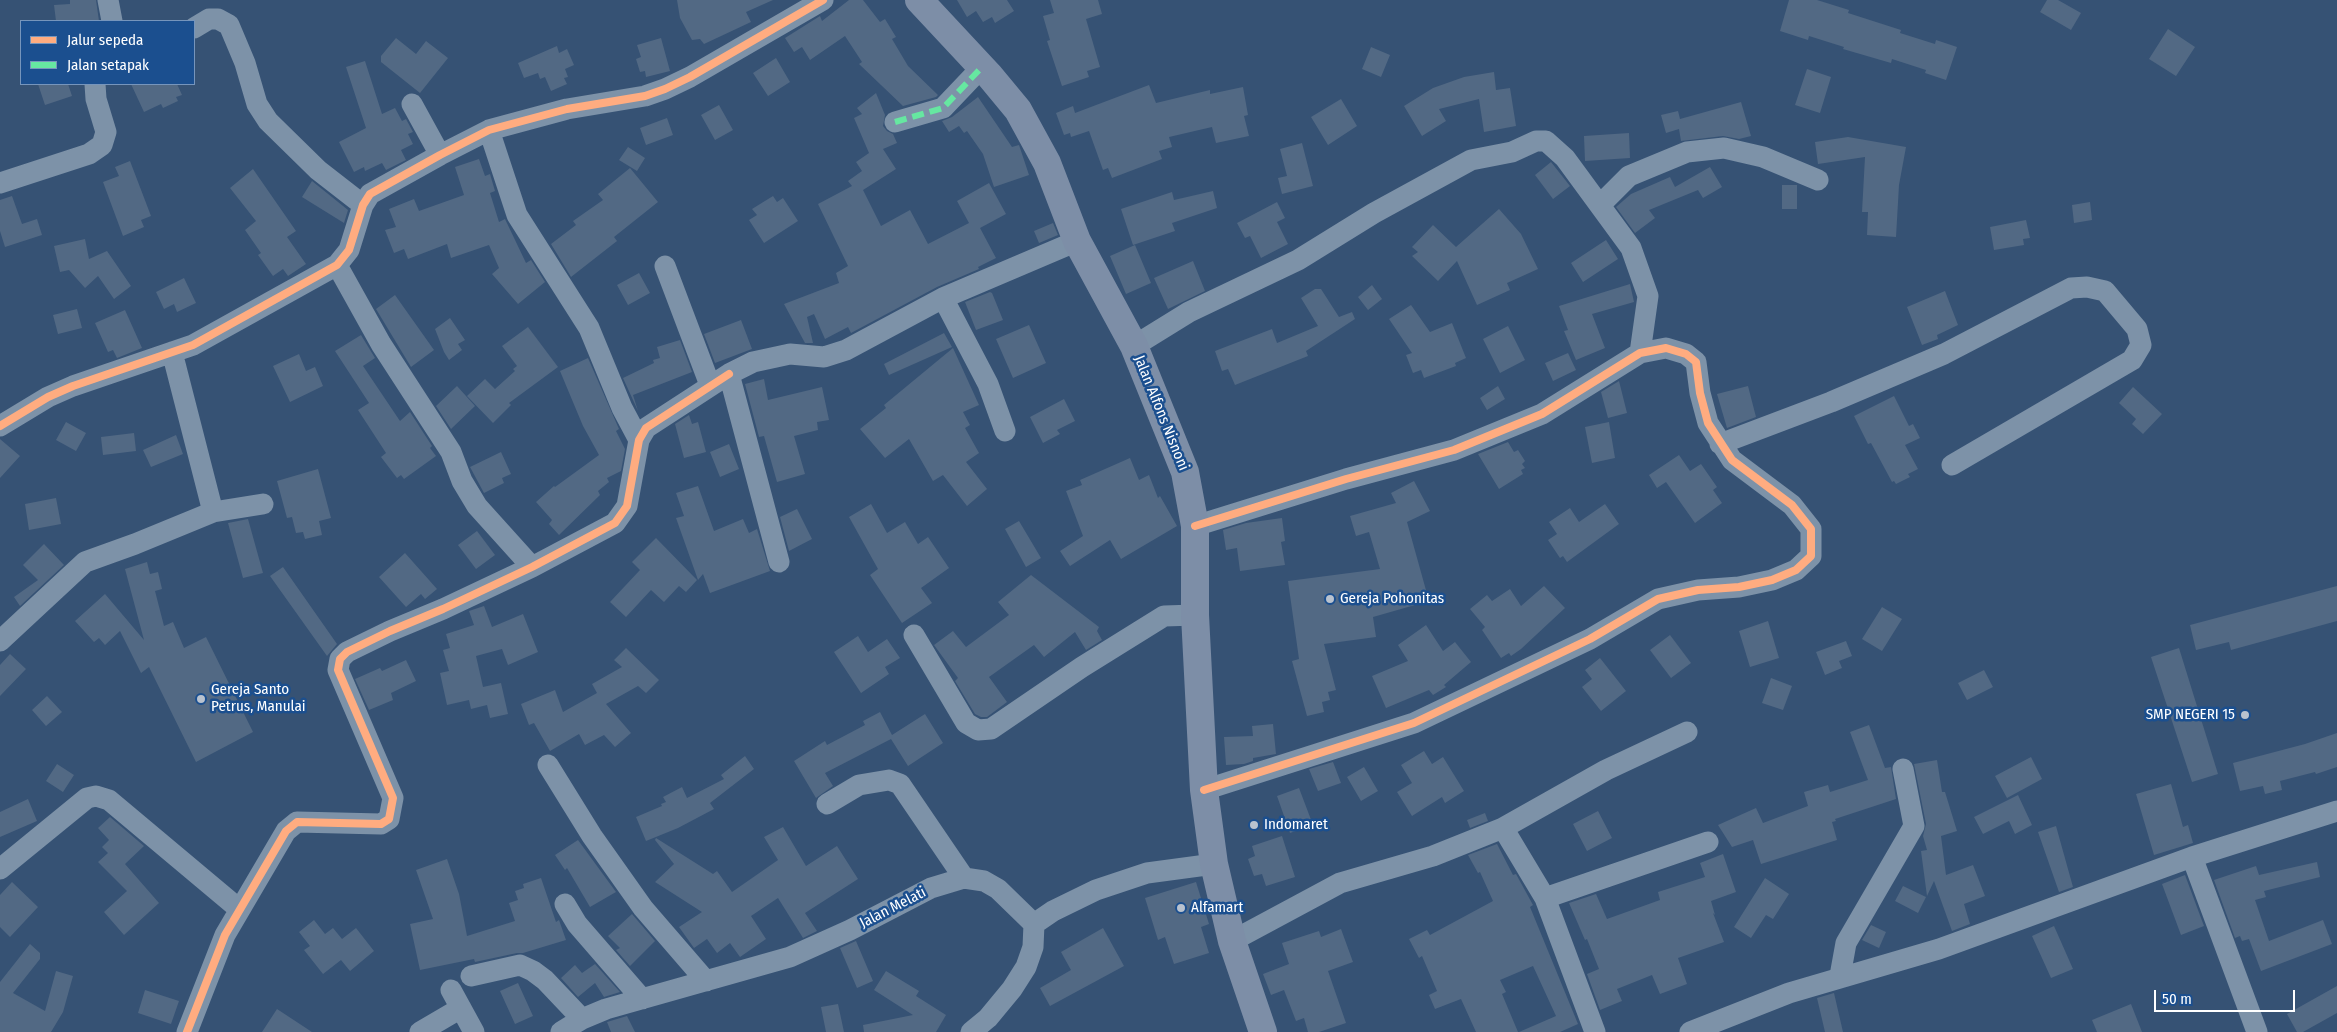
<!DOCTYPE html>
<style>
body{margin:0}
#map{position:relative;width:2337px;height:1032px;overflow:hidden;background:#365274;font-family:"Fira Sans Condensed",sans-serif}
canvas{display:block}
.legend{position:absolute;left:20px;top:20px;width:175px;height:65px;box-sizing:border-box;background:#1b4f8f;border:1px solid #7695bc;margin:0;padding:6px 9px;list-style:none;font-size:15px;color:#fff}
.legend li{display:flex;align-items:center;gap:10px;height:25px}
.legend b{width:25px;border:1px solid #7695bc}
.scale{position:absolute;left:2154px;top:990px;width:141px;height:22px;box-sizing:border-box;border:2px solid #fff;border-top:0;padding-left:6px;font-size:15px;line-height:18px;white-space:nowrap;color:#fff;-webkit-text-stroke:4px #1b4f8f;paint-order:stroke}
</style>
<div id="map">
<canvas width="2337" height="1032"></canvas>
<ul class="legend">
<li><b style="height:6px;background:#ffac80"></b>Jalur sepeda</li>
<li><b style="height:6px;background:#66e7a1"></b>Jalan setapak</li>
</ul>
<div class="scale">50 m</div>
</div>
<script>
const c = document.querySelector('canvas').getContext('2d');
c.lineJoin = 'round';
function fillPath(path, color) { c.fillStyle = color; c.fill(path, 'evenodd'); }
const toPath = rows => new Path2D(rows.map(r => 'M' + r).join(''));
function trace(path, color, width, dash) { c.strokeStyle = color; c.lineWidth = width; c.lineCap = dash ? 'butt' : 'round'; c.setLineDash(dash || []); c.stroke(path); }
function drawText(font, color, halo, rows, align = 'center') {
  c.font = font + ' "Fira Sans Condensed",sans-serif'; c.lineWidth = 5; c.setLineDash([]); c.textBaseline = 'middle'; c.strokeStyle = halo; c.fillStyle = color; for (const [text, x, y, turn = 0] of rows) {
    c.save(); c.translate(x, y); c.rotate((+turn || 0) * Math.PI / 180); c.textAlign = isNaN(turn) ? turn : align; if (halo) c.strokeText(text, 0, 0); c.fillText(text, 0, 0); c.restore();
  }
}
fillPath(toPath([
 [70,0,96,0,99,21,56,21,54,5,70,4],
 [677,0,773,0,746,12,751,22,704,44,700,39,692,40,680,18],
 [849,0,863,0,880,22,885,19,896,37,892,39,908,66,938,95,936,97,903,106,859,64,862,62,845,36,810,60,802,47,794,52,785,38,820,16,822,21],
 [957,0,1007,0,1014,11,995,23,992,17,983,22,976,11,967,17],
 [1050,0,1098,0,1102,14,1086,19,1100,67,1087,71,1089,77,1062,86,1047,41,1050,40,1043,16,1054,13],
 [1789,0,1817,0,1849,10,1848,13,1901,30,1900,33,1935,44,1936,40,1957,47,1946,80,1925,73,1926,70,1892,59,1891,63,1843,49,1844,47,1809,36,1808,40,1780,31],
 [2047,0,2058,0,2081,13,2071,30,2040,12],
 [2168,29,2195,47,2176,76,2149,59],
 [396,38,416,54,426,41,448,58,420,93,381,62,381,56],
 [661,38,670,71,646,77,645,71,640,72,636,59,641,57,637,45],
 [557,46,559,53,567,49,574,65,565,69,568,77,564,78,567,84,551,91,545,77,540,79,538,73,524,78,518,63],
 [1371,47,1390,55,1381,77,1362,69],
 [776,58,790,82,768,96,753,73],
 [365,61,382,114,395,108,402,121,406,119,413,132,408,134,413,144,401,150,406,160,386,170,382,163,365,171,364,167,354,172,339,142,366,128,346,67],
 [1807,69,1831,77,1820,113,1795,105],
 [1494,72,1496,90,1510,88,1516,126,1484,132,1479,99,1439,109,1446,121,1422,136,1404,106,1433,88,1464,77],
 [38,84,68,84,72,96,45,105],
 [131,84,177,84,182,95,176,97,178,101,163,108,161,104,144,112],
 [1149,85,1156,103,1210,90,1210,94,1243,87,1248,115,1244,116,1249,136,1216,143,1212,127,1169,137,1172,147,1159,151,1162,159,1112,178,1108,168,1103,170,1089,131,1071,137,1070,133,1064,135,1056,113,1073,106,1075,113],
 [876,93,885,115,883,126,887,131,893,134,897,143,883,149,896,169,863,190,881,226,910,210,928,244,969,223,957,201,989,183,1006,214,980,228,996,258,978,267,979,269,937,287,851,333,848,327,825,339,814,314,807,317,813,343,805,343,784,304,839,283,836,273,848,266,818,204,852,186,848,181,862,171,856,162,869,153,854,118,862,114,857,108],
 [978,97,1012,147,1019,145,1029,175,994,187,983,154,967,131,964,133,959,126,949,132,942,121,952,117],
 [1341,99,1357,126,1328,145,1311,117],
 [1741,102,1751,136,1739,139,1723,136,1681,141,1679,129,1666,133,1661,115,1678,111,1680,119],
 [719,105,733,130,715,140,701,115],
 [667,118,673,135,646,145,640,128],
 [1629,133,1630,158,1585,161,1584,136],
 [1848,137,1906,147,1899,185,1896,237,1867,235,1868,212,1862,212,1865,157,1818,164,1815,142],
 [1302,143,1313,186,1282,194,1278,178,1287,176,1280,149],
 [628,147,645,158,637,171,619,160],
 [479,159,485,176,490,174,495,191,490,193,499,222,505,219,526,263,531,260,545,282,518,304,492,274,499,268,489,245,451,258,447,244,408,259,404,249,394,253,385,230,396,227,389,209,414,199,419,211,464,195,455,167],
 [130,161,151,216,141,220,144,227,123,236,103,182,119,176,115,167],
 [1551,162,1570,186,1553,199,1535,175],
 [1710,167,1722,187,1703,198,1698,190,1649,210,1655,218,1635,233,1616,207,1631,194,1670,177,1675,187],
 [630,168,658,202,614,237,617,241,571,277,551,244,576,225,573,221,603,200,598,194],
 [253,169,296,231,287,237,306,264,288,276,283,269,273,276,258,255,261,253,245,230,256,221,230,188],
 [312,181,348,210,344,223,302,197],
 [1782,185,1797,185,1797,209,1782,209],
 [1213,191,1217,208,1172,223,1175,231,1133,245,1121,209,1172,192,1174,200],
 [12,196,22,224,37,219,42,235,5,247,0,231,0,200],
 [773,196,777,202,783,198,798,221,764,243,749,220,757,215,752,209],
 [1277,202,1285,218,1277,222,1288,244,1261,258,1250,236,1245,238,1237,223],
 [2090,202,2092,220,2074,223,2072,205],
 [1499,209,1521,234,1538,269,1507,283,1510,290,1477,305,1457,261,1438,281,1412,256,1418,252,1412,247,1433,225,1456,247],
 [2026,220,2030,238,2023,239,2024,245,1994,250,1990,227],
 [1053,223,1058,235,1039,243,1034,231],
 [85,239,89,259,107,251,131,286,114,299,98,276,85,288,69,270,60,272,54,246],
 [1606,240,1618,259,1583,282,1571,263],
 [1135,245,1151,283,1126,294,1110,256],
 [1193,261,1205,291,1168,309,1154,278],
 [639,273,650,293,628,305,617,285],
 [184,278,196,303,177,312,174,304,164,309,156,292],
 [1630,284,1634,302,1592,314,1605,348,1576,360,1564,331,1568,330,1559,306],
 [1372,285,1382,299,1368,310,1358,297],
 [1315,289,1321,289,1339,317,1352,312,1355,319,1306,351,1308,356,1235,385,1228,369,1222,371,1215,351,1272,329,1277,343,1318,326,1301,298],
 [1945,291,1958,325,1937,335,1938,339,1922,345,1907,307],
 [990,292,992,293,1003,320,976,330,965,302],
 [395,295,434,350,411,367,376,309],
 [1411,305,1430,332,1452,323,1466,358,1455,363,1456,366,1424,378,1421,370,1413,373,1406,355,1412,353,1389,319],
 [77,309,82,328,58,334,53,315],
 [125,310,142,348,117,358,113,350,108,352,95,323],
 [450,318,465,340,458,344,462,350,449,360,444,352,435,329],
 [741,320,752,349,715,363,704,334],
 [1029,325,1046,363,1013,378,996,339],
 [1508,326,1525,360,1500,373,1483,339],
 [528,327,558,367,509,403,511,405,493,423,467,396,485,379,495,389,515,371,513,369,517,366,502,346],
 [944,333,952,347,889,375,884,364],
 [361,335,375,358,363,366,400,421,410,412,432,446,430,448,436,456,404,479,401,475,397,478,381,457,386,453,358,410,369,403,335,351],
 [680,340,692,372,633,395,638,411,623,378,654,363,653,360,660,358,657,347],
 [953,348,979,405,963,412,970,425,965,428,979,453,966,462,987,489,967,506,943,475,933,481,909,439,885,458,860,429,886,408,884,405],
 [1568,353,1576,370,1553,381,1545,363],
 [299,354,306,371,315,367,323,386,290,402,273,366],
 [588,358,619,429,616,431,625,449,621,471,607,478,609,482,598,491,600,495,559,535,549,524,552,520,536,502,554,486,555,487,599,455,583,426,560,371],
 [764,379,768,400,822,387,829,420,817,422,818,430,794,436,805,474,777,482,764,436,759,437,745,384],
 [1619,381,1627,413,1608,418,1601,392],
 [457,386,475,406,451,429,436,406],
 [1498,386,1505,399,1487,410,1480,398],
 [1748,386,1756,417,1727,428,1717,394],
 [2133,387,2162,414,2143,434,2132,424,2136,419,2119,403],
 [1894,396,1909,426,1913,424,1920,438,1905,445,1918,469,1908,474,1910,477,1896,484,1894,481,1892,482,1871,443,1868,444,1854,416],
 [1064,399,1075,421,1057,430,1060,434,1043,443,1030,417],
 [689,415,692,424,698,422,706,452,684,458,675,424],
 [66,422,86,433,76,451,56,440],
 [1609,422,1615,458,1592,463,1585,427],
 [134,433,136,451,103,455,101,437],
 [176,435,183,454,151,467,143,450],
 [0,439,20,456,0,478],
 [1508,442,1514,452,1518,450,1525,461,1522,464,1525,468,1521,470,1523,474,1499,489,1478,454],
 [729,444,739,469,720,477,710,452],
 [501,452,511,474,502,478,504,483,484,493,470,467],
 [1679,455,1690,471,1701,464,1717,487,1713,490,1722,503,1695,523,1666,482,1657,488,1649,475],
 [1130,458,1139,480,1149,475,1158,498,1160,496,1177,526,1121,559,1110,540,1070,566,1060,551,1083,536,1066,491,1082,485,1080,480],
 [318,469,331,518,319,521,322,535,305,539,303,532,296,533,292,517,287,518,277,481],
 [1414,481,1430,511,1407,522,1429,601,1373,617,1376,637,1324,644,1336,690,1328,692,1330,700,1322,702,1324,712,1307,716,1292,661,1299,659,1288,581,1380,569,1369,532,1356,536,1350,516,1396,503,1391,493],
 [698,486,714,531,743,519,749,533,757,529,770,571,710,593,703,574,698,580,676,518,684,516,676,493],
 [56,498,61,524,29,530,25,504],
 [871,504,887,533,905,522,918,544,928,537,949,568,921,588,932,603,902,623,870,575,878,569,849,517],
 [1605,504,1619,524,1567,562,1563,556,1560,558,1548,540,1557,534,1549,522,1570,508,1579,522],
 [797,509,812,539,789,551,780,517],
 [1282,518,1285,541,1281,542,1285,565,1240,571,1237,548,1226,550,1223,530,1246,523],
 [248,519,263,573,243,578,228,523],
 [1019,521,1041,558,1026,567,1005,529],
 [477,531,495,555,476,569,458,545],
 [656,538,697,580,686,592,679,586,664,602,651,590,626,617,610,602,640,570,632,562],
 [44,544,64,565,20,606,14,597,38,580,23,565],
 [405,553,437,589,425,599,421,594,406,607,379,577],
 [147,562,150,574,158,572,162,589,155,591,164,626,173,622,184,648,206,637,253,732,196,762,149,667,141,673,120,631,105,645,99,638,94,642,75,621,105,594,144,640,125,569],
 [283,567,337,644,327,656,270,576],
 [1031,575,1099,627,1097,631,1102,640,1086,650,1075,632,1044,657,1034,645,989,677,1007,702,987,717,981,717,975,714,955,681,958,678,934,645,953,631,966,647,1009,615,998,602],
 [1544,586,1565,608,1521,649,1511,656,1509,653,1501,658,1482,630,1485,627,1470,609,1487,595,1492,601,1510,589,1521,606],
 [2337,586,2337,621,2231,650,2229,642,2196,650,2190,625],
 [484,606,492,627,523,614,538,652,508,665,502,649,476,656,483,687,501,683,508,714,490,718,487,705,471,709,469,700,447,705,440,673,449,671,443,650,450,648,446,634,474,625,469,611],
 [1882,607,1902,619,1882,651,1862,639],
 [1768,621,1779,658,1750,667,1739,631],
 [1426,625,1443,651,1455,642,1471,662,1444,685,1446,687,1433,695,1429,690,1386,708,1372,676,1408,661,1398,645],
 [1670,635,1691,663,1671,678,1650,650],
 [858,636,868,652,887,639,900,658,885,667,889,674,861,693,834,652],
 [1846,641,1852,656,1839,661,1842,668,1825,675,1816,652],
 [626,648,659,680,646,693,638,686,606,704,631,733,615,747,604,735,585,745,579,734,550,751,534,723,529,725,521,704,555,690,563,712,597,693,592,684,622,667,614,660],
 [2179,648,2218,774,2192,782,2151,657],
 [10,654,26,669,0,696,0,665],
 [1600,658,1626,691,1601,711,1582,687,1592,679,1585,670],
 [406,660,416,681,391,693,393,700,369,710,355,679,380,668,382,671],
 [1984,670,1993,687,1967,700,1958,683],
 [1771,678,1792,686,1783,710,1762,703],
 [47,696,62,712,46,726,32,710],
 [880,712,892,735,925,714,943,743,908,766,891,739,825,773,833,786,816,798,794,761,825,741,827,745,865,725,863,721],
 [1273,724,1276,754,1253,758,1253,761,1244,764,1226,765,1224,737,1253,736,1252,726],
 [1869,725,1885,768,1891,767,1896,799,1835,819,1836,821,1832,822,1837,840,1761,864,1753,840,1732,847,1718,825,1756,808,1763,823,1808,806,1804,792,1828,785,1830,792,1868,780,1850,732],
 [2337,733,2337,767,2316,774,2315,772,2280,781,2282,790,2265,794,2263,786,2240,791,2233,763,2305,744],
 [1424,751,1432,764,1443,757,1464,791,1445,803,1442,797,1412,816,1397,792,1412,783,1401,765],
 [745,756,754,769,710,803,714,809,678,828,646,841,636,817,662,806,661,804,666,802,663,797,682,787,687,798,724,779,721,775],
 [2031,757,2042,779,2007,798,1995,776],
 [1937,760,1942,792,1945,792,1957,831,1941,836,1946,875,1973,865,1985,896,1964,904,1970,924,1952,931,1934,881,1927,896,1921,851,1927,850,1923,836,1926,824,1914,764],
 [1333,762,1341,783,1318,791,1309,769],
 [57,764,74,775,63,792,46,781],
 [1364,767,1378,791,1361,801,1347,777],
 [2171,784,2183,827,2188,825,2193,843,2154,855,2136,794],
 [1299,788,1313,825,1290,833,1277,796],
 [2018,795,2032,825,2015,834,2009,821,1983,834,1974,817],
 [28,799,37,821,0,837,0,812],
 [1598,811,1612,838,1587,851,1573,824],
 [1485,813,1488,821,1470,828,1467,820],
 [110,817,144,846,125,864,159,903,124,935,104,912,127,891,98,862,108,853,102,847,109,840,98,828],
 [2056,826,2073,887,2059,892,2038,832],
 [783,827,806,866,837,846,858,879,805,913,817,931,803,938,778,898,751,916,766,939,740,957,730,943,717,953,707,939,694,948,679,927,702,912,655,882,674,864,655,840,656,838,713,874,717,871,732,892,778,860,764,837],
 [1282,836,1295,877,1266,886,1262,874,1254,876,1248,859,1255,856,1252,846],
 [578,840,616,892,590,907,567,868,565,870,555,855],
 [1497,844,1513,875,1516,874,1533,905,1530,907,1578,1024,1560,1032,1519,1032,1556,1016,1533,966,1500,980,1506,992,1502,994,1518,1032,1476,1032,1461,999,1435,1009,1429,995,1437,991,1422,956,1419,958,1409,939,1427,930,1430,935,1493,901,1480,872,1478,873,1468,855],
 [1723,854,1736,892,1711,901,1715,915,1713,913,1724,942,1678,958,1687,984,1660,994,1652,975,1617,989,1622,1001,1600,1010,1587,974,1599,969,1587,939,1585,940,1569,903,1596,894,1607,919,1660,900,1658,892,1705,877,1700,863],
 [447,859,459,894,467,936,515,921,509,903,518,900,515,891,524,888,523,884,541,878,556,922,559,920,566,940,523,953,517,953,475,962,474,959,420,970,410,924,433,919,416,870],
 [2317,862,2320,877,2264,891,2266,897,2255,900,2269,941,2323,920,2332,944,2261,971,2249,939,2242,941,2240,936,2235,938,2214,880,2256,866,2259,875],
 [2185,875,2204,926,2181,935,2162,884],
 [1765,878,1789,894,1773,919,1766,915,1751,938,1734,927],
 [12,882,38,907,10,937,0,927,0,895],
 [1196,882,1209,924,1201,927,1209,953,1174,964,1165,937,1158,940,1145,898],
 [1903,886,1926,897,1918,913,1895,901],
 [632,914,655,941,630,966,616,950,620,948,608,936],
 [314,920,325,934,333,928,342,939,356,928,374,951,350,971,341,960,323,974,304,950,310,946,299,932],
 [1871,925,1886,932,1879,948,1862,940],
 [2054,926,2073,969,2051,978,2032,936],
 [1103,928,1124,966,1050,1006,1040,988,1071,970,1061,952],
 [1341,929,1353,962,1328,971,1346,1023,1319,1032,1308,1032,1304,1018,1296,1021,1284,990,1271,995,1263,974,1289,964,1282,943,1319,931,1321,937],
 [856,941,873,981,857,988,840,948],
 [30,944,40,953,40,959,13,993,45,1011,56,971,73,976,63,1012,51,1032,0,1032,0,982],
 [595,964,620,992,604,997,595,983,578,997,561,978,575,965,582,973],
 [886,971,919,991,916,996,946,1015,936,1032,864,1032,863,1025,913,1015,874,990],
 [518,983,533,1016,515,1024,500,991],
 [2337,986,2337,1013,2303,1032,2297,1032,2287,1014],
 [145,990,179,1001,171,1024,138,1013],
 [1834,993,1843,1032,1825,1032,1817,998],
 [838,1004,844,1032,826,1032,821,1007],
 [2131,1004,2142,1032,2097,1032,2092,1020],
 [277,1009,312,1032,262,1032],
 [627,1016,635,1032,611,1032,607,1022]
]), '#526984');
trace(toPath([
 [108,0,112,21],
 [194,28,209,19,218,19,229,25,245,63,257,104,268,121,318,170,363,205],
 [412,104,440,155],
 [895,122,943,108,982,67],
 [489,130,517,215,589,328,622,408,639,440],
 [0,183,89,154,102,145,106,132,96,99,95,84],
 [1600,205,1629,176,1687,152,1724,148,1763,157,1818,180],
 [337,265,381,344,451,452,462,481,477,506,532,567],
 [665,266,710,385],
 [943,298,988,384,1005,431],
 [1134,346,1189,312,1298,260,1374,213,1471,160,1512,152,1536,141,1546,141,1565,158,1631,248,1648,296,1640,353],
 [0,426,48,397,73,386,193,345,337,265,349,250,363,205,370,194,440,155,489,130,567,109,645,96,665,89,690,77,823,0],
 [1720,444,1831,402,1944,354,2071,288,2087,287,2105,291,2137,329,2141,345,2132,360,1952,465],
 [213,512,263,504],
 [1195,526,1346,479,1454,450,1542,414,1640,353,1666,348,1686,354,1696,362,1700,393,1708,423,1732,460,1792,505,1811,529,1811,556,1796,570,1772,580,1739,587,1698,590,1658,599,1590,639,1414,723,1204,790],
 [779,562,729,374,753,362,790,354,824,357,846,350,943,298,1077,241],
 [914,635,966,723,978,730,991,729,1082,667,1164,616,1195,615],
 [0,641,85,562,135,544,213,512,172,352],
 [548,765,592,836,643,908,706,981],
 [827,804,859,785,889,780,900,784,964,878],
 [1503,828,1606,770,1687,732],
 [2192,857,2257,1032],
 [0,869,87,798,96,796,109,800,239,909],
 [1545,898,1708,842],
 [565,904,577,924,642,999],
 [1232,941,1340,883,1433,856,1503,828,1545,898,1595,1032],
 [471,976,520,965,533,971,545,980,582,1019],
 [1840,976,1846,943,1914,826,1903,769],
 [451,990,474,1032],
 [187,1032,225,935,286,831,297,822,381,824,389,819,393,798,338,670,340,659,347,652,390,631,443,609,532,567,615,523,627,506,639,440,646,428,729,374],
 [420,1032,461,1008],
 [561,1032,582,1019,606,1009,790,957,850,930,931,888,964,878,984,881,998,889,1034,924,1053,911,1096,890,1147,873,1214,864],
 [971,1032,988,1018,1012,989,1026,967,1033,947,1034,924],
 [1690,1032,1789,993,1939,949,2192,857,2337,811]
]), '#7d92a8', 21);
trace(toPath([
 [919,0,989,75,1018,110,1047,163,1077,241,1134,346,1185,472,1195,526,1195,615,1204,790,1214,864,1232,941,1263,1032]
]), '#7d8ea7', 28);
trace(toPath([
 [895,122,943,108,982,67]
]), '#66e7a1', 6, [12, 6]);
trace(toPath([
 [0,426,48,397,73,386,193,345,337,265,349,250,363,205,370,194,440,155,489,130,567,109,645,96,665,89,690,77,823,0],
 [1195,526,1346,479,1454,450,1542,414,1640,353,1666,348,1686,354,1696,362,1700,393,1708,423,1732,460,1792,505,1811,529,1811,556,1796,570,1772,580,1739,587,1698,590,1658,599,1590,639,1414,723,1204,790],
 [187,1032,225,935,286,831,297,822,381,824,389,819,393,798,338,670,340,659,347,652,390,631,443,609,532,567,615,523,627,506,639,440,646,428,729,374]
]), '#ffac80', 8);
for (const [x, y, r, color] of [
 [1330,599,5,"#b9c2ce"],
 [201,699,5,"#b9c2ce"],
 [2245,715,5,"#b9c2ce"],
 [1254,825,5,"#b9c2ce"],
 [1181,908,5,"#b9c2ce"]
]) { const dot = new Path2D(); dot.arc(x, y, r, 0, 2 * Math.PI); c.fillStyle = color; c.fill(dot); trace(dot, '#1b4f8f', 2); }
drawText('15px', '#fff', '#1b4f8f', [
 ["Jalan Alfons Nisnoni",1161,413,68],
 ["Jalan Melati",893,908,-27]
]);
drawText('15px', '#fff', '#1b4f8f', [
 ["Gereja Pohonitas",1340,599],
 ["Gereja Santo",211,690],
 ["Petrus, Manulai",211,707],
 ["SMP NEGERI 15",2235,715,"right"],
 ["Indomaret",1264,825],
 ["Alfamart",1191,908]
], 'left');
</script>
